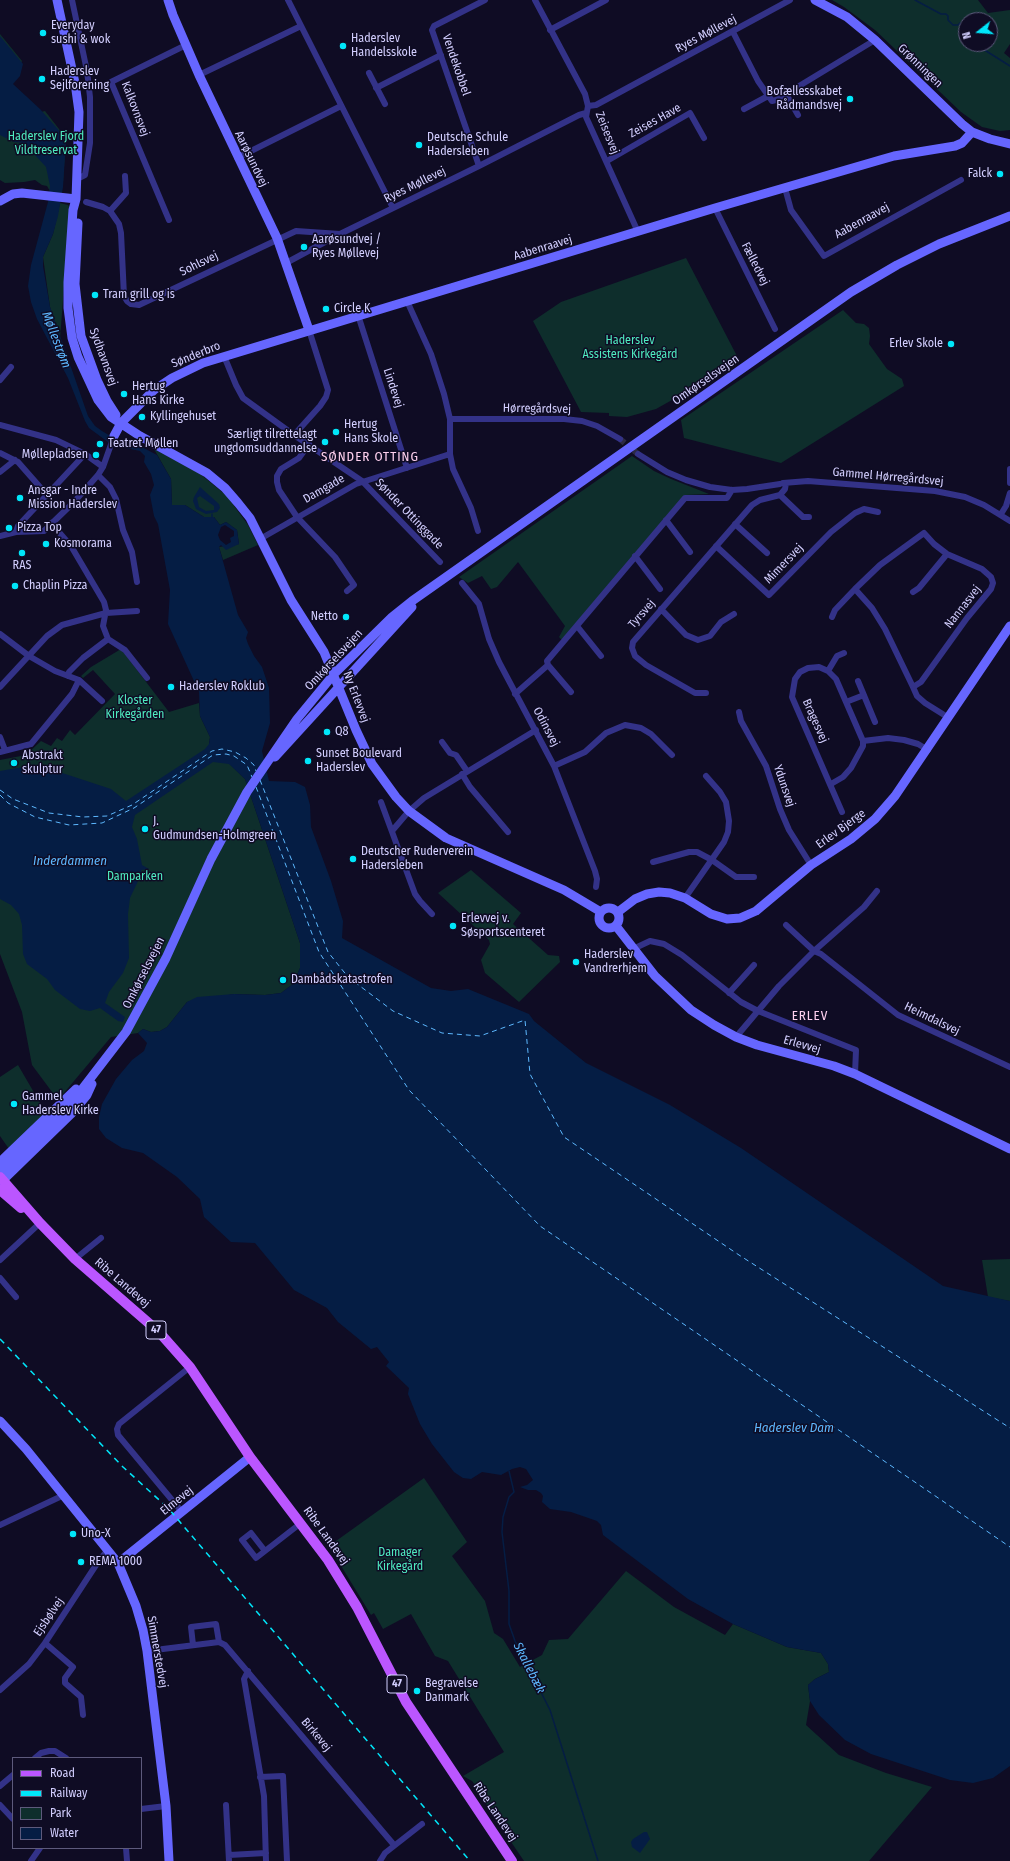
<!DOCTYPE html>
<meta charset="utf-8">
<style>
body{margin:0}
#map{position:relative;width:1010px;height:1861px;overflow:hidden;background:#0f0c24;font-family:"Fira Sans Condensed",sans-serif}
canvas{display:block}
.legend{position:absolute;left:12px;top:1757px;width:130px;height:92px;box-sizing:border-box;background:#0f0c24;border:1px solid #5d5a7c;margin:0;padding:5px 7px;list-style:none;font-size:12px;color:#d3cfff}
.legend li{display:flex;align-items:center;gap:8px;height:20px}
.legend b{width:20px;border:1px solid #5d5a7c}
.north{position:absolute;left:958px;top:12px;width:40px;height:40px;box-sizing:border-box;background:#0f0c24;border:1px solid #5d5a7c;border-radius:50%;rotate:253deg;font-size:11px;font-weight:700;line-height:16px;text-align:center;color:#d3cfff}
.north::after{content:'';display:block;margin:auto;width:14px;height:18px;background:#00e7fa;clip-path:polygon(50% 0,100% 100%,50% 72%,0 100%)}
</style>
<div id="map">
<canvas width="1010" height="1861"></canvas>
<ul class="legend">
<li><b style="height:5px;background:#bb56ff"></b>Road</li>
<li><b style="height:5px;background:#00e7fa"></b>Railway</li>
<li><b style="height:11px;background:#0e2e2c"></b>Park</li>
<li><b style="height:11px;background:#051d44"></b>Water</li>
</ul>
<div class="north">N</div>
</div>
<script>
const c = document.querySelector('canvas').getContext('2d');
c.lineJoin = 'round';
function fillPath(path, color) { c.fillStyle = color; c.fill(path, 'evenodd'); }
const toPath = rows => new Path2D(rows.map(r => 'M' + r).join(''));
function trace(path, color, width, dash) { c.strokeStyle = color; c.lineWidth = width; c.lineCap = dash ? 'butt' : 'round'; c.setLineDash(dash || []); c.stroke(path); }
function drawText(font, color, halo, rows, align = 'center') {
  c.font = font + ' "Fira Sans Condensed",sans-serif'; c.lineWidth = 3; c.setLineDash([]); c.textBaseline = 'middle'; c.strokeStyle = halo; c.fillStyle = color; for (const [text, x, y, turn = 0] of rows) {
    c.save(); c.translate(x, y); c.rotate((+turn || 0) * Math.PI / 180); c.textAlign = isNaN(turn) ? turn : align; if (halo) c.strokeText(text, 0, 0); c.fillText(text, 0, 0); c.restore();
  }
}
fillPath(toPath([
 [832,0,978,0,988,13,1010,10,1010,44,1004,53,1010,58,1010,130,1000,131,982,127,961,112,875,30,844,7],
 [966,20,990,20,990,44,966,44],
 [0,34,22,61,11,84,30,115,45,111,66,138,63,183,50,191,47,186,42,185,35,180,24,182,5,183,0,180],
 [60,203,68,205,70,208,60,339,50,307,43,257,53,234],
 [686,258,738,358,697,386,656,409,627,417,609,416,609,413,581,412,533,321,561,302],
 [843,310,856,323,864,324,869,328,870,336,869,344,887,369,902,379,904,386,781,463,684,438,681,420],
 [154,449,199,473,227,496,248,525,258,545,223,560,219,547,239,544,237,530,226,522,220,525,214,517,204,517,185,505,172,505,171,479],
 [632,456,654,471,671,479,709,494,685,495,563,641,559,637,565,626,518,562,497,587,491,589,482,576,468,583,459,577],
 [121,649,169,712,199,703,200,716,210,737,209,744,245,779,300,943,300,968,293,984,281,993,265,995,234,994,187,1002,167,1027,160,1031,151,1032,143,1029,138,1033,111,1037,58,1100,32,1065,22,1012,0,954,0,760,26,755,41,741,51,746,57,738,62,741,70,730,75,735,115,694,93,670,83,678,81,676,91,667],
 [471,870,521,913,513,924,548,955,559,956,560,962,519,1002,485,973,481,960,490,944,489,940,438,893],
 [18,1065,46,1113,9,1149,0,1136,0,1077],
 [1010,1259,1010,1301,988,1297,982,1260],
 [424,1478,467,1542,452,1556,485,1601,494,1633,503,1639,520,1667,542,1655,549,1640,568,1639,626,1571,674,1607,725,1635,733,1624,787,1647,821,1653,828,1664,829,1672,815,1679,808,1685,810,1701,806,1725,839,1755,886,1773,932,1787,869,1861,524,1861,490,1811,478,1789,472,1781,463,1776,504,1752,448,1661,435,1656,411,1614,383,1629,374,1613,371,1615,329,1546]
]), '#0e2e2c');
fillPath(toPath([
 [0,36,23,64,20,76,13,84,40,109,63,135,66,141,63,187,58,216,53,234,43,257,43,266,50,307,88,416,95,426,102,431,117,440,136,444,157,455,171,479,172,505,185,505,204,517,214,517,220,525,226,522,237,530,239,544,226,550,221,545,219,547,238,615,248,632,246,638,248,644,254,656,262,667,269,688,270,723,262,751,269,781,295,782,305,787,310,805,311,827,331,881,343,921,342,938,431,988,451,991,468,989,529,1014,534,1021,586,1063,670,1105,741,1148,943,1286,1010,1301,1010,1766,993,1778,973,1783,950,1780,871,1754,845,1740,819,1715,810,1701,808,1685,815,1679,829,1672,828,1664,821,1653,787,1647,733,1624,688,1599,603,1535,601,1525,597,1521,571,1512,550,1509,542,1502,543,1496,541,1493,536,1490,528,1490,520,1487,527,1485,533,1480,526,1469,520,1467,512,1469,501,1475,482,1472,471,1479,463,1478,454,1472,432,1444,420,1424,408,1394,409,1388,386,1366,389,1362,377,1347,371,1349,338,1322,327,1308,294,1290,255,1243,231,1242,204,1217,200,1199,177,1177,143,1153,122,1148,106,1138,99,1129,99,1117,102,1104,116,1079,132,1060,144,1051,147,1043,138,1033,143,1029,151,1032,160,1031,167,1027,187,1002,197,997,234,994,265,995,281,993,293,984,300,968,300,943,245,779,229,764,213,762,135,815,132,827,137,839,142,865,149,869,141,870,141,875,130,898,128,914,129,958,123,973,109,992,105,1003,125,1017,123,1022,118,1021,100,1008,90,1011,80,1009,55,990,47,979,27,964,23,954,22,925,19,914,11,905,0,899,0,771,29,766,44,767,111,789,126,801,205,749,209,744,210,737,200,716,199,692,168,624,170,590,158,524,154,516,150,495,154,485,151,474,144,462,145,456,140,451,112,445,89,428,85,421,68,378,37,319,31,302,28,286,31,265,48,202,50,186,46,167,24,143,14,142,0,135],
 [225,525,234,531,234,536,230,538,231,542,226,545,220,540,218,535,221,527],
 [200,487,219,504,220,508,217,512,206,514,196,509,193,501,194,497],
 [200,496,214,506,214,510,206,511,199,507,197,498],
 [644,1832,647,1832,650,1839,640,1853,632,1847,631,1842,633,1839]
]), '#051d44');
trace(toPath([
 [915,0,941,14,946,14,948,16,948,20,953,25,958,25,960,23,963,27,961,31,966,33],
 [978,44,983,49,1010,66],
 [212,517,212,514],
 [509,1471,514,1492,509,1497,503,1517,502,1532,509,1591,509,1624,515,1641,550,1710,598,1861]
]), '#051d44', 1.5);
trace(toPath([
 [260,780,328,952,348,977,393,1011,442,1033,480,1036,525,1020,530,1074,564,1137,739,1255,1010,1428],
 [256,787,319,952,409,1090,540,1226,1010,1547],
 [0,790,13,799,49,813,83,817,107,816,132,805,212,751,222,749,235,752,246,758,254,765,256,771],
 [0,795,8,803,35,817,69,825,102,823,134,808,213,755,226,754,234,756,247,765,252,777]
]), '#5db8ff', 1, [5, 4]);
trace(toPath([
 [620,439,638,454]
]), '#2c2945', 6, [6, 3]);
trace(toPath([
 [72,0,87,71,90,97,90,143,85,175,77,179],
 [288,0,393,208],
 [535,0,585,94,588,106,586,117,638,232],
 [550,30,606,0],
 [733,32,758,81,772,101,776,100,875,40],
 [369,73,385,104],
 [199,75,301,26],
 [376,88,441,55],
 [786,94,798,115],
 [588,106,596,105,790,0],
 [744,109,768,96],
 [237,158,341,106],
 [607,161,690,113,704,138],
 [479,166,432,30,434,26,485,0],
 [785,188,791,210,824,256,961,180],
 [86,202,103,207,110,211,119,224,121,233,124,296,127,301,131,304,139,305,296,231,340,234,479,166,579,115,586,113],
 [715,208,775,329],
 [110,211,126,193,125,176],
 [169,220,111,82,186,45],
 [286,263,338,235],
 [407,301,431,354,444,394,450,419,450,454,453,469,471,508,478,531],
 [358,315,407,468],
 [224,356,236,385,243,398,294,435,362,481,440,562],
 [0,380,11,367],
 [450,419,564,419,582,421,597,426,620,439],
 [0,425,56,440,85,454,103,467],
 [294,435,320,406,326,397,328,390,309,330],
 [309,444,299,458,281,469,277,476,277,482,279,490,297,517,335,557,354,585,347,591],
 [0,453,18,462,47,495],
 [638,454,667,472,686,480,710,487,732,490,747,489,780,484],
 [1010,469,1010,483],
 [0,472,15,460],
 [98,475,110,487,116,499,123,530,132,552,137,582],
 [783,483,808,481,935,491,965,497,984,505,1010,521],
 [780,495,803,517,809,517],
 [1001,514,1006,506,1010,493],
 [666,520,690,552],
 [51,523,71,546,104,602,106,610,103,626,108,639,125,650,147,678],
 [735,524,767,553],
 [16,532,18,526,85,454],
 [0,536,16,532,44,531,74,502,98,475,103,467,114,436],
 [260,539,356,484,450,454],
 [716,546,769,595,831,532,855,513,864,509,878,512],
 [635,556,660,589],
 [462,583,479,604,489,639,499,662,554,766,595,871,597,879,596,887],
 [913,592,919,588,947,554],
 [661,609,686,635,698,640,710,636,721,622,734,614],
 [832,617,835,610,855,589],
 [577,626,601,656],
 [0,634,29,656,55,671,79,680,102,701],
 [548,665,571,692],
 [828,671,837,656,844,653],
 [68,676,69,672,83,658,108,639],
 [858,681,875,722],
 [0,687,47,636,62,625,106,613,137,611],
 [913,687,921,682,967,618,991,589,993,583,991,577,982,569,947,554,934,544,924,533,880,565,855,589,872,608,885,629,913,687,917,696,925,703,949,718],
 [706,693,695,693,646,665,635,656,632,648,633,642,752,505,760,500,780,495,785,489,786,483],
 [515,694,548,665,547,661,685,498,727,498,732,490],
 [846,702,864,695],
 [739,712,741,721,766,766,780,809,789,830,811,865],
 [0,737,5,750],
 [863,741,888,738,904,740,918,744,928,750],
 [442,742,450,753,456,755,467,771],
 [0,752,31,744,72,694,79,680],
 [554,766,585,752,606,733,625,725,641,728,651,734,672,755],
 [462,774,470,787,508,832],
 [831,784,843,777,851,768,863,746,863,741,836,679,828,671,819,667,808,668,800,672,795,679,792,697,842,812],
 [381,802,415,894,420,901,432,914],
 [392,831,409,811,424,798,536,730],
 [653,862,689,852,697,852,712,860,736,877,754,877],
 [685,898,724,842,728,832,729,821,726,802,720,792,706,776],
 [786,925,814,951,821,954,898,1015,1010,1067],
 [633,949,650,941,664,944,682,955,741,1002,758,1011,856,1050,855,1074],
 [729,993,754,965],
 [736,1037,779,986,814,951,864,907,877,891],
 [75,1259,101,1238],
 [0,1260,40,1223],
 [0,1278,16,1297],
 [182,1512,118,1435,117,1429,119,1424,190,1367],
 [0,1525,64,1495],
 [265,1551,251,1533,242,1540,256,1558,301,1523],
 [45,1643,73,1667,65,1678,65,1683,81,1697,83,1715],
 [193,1645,191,1627,216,1624,219,1642],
 [147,1651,219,1642,225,1645,394,1845],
 [248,1671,244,1679,264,1796,266,1861],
 [0,1690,29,1664,45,1643,100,1559,108,1550],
 [35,1758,41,1753,49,1751,55,1751,66,1758],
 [260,1777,283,1776,287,1861],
 [0,1786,13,1775],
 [0,1805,13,1819],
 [226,1805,229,1861],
 [141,1809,166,1806],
 [126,1848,127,1861],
 [229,1855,266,1853],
 [31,1861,40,1848],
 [380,1861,385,1853,422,1824]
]), '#333288', 6);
trace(toPath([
 [57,0,75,83,79,112,76,199,73,210,68,282,68,308,72,338,78,357,98,400,111,417,140,436,207,473,225,488,238,503,250,518,291,600,324,652,356,730,372,764,396,797,409,811,446,838,564,890,601,912],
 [168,0,173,15,199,75,277,238,309,330],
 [815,0,847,17,875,40,962,124,972,132,990,139,1010,144],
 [0,201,13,194,22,193,76,199],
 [78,223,75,284,81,336,97,380,107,401,116,415],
 [114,436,121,423,154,390,172,378,203,363,715,208,880,160,894,156,955,146,962,143,972,132],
 [275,757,412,607],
 '599 918a10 10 0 1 1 20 0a10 10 0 1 1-20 0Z',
 [618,912,635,899,647,894,659,892,670,893,685,898,711,914,727,919,740,918,756,911,811,865,851,839,875,819,895,796,1010,626],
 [616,926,655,976,691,1010,714,1025,736,1037,757,1045,834,1066,855,1074,1010,1149],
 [0,1162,76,1089],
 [3,1169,58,1118,73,1101,126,1032,166,958,211,859,247,792,297,719,334,674,392,617,412,601,851,292,897,265,939,244,1010,216],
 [0,1183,71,1114,87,1095,92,1084],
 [0,1421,26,1449,118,1563,136,1606,143,1630,147,1651,166,1806,169,1861],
 [118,1563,250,1457]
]), '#66f', 9);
trace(toPath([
 [0,1177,40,1223,75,1259,159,1332,190,1367,250,1457,328,1560,357,1607,406,1702,512,1861],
 [0,1190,21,1208]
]), '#bb56ff', 10);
trace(toPath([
 [0,1339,123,1467,168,1508,470,1861]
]), '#00e7fa', 1.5, [6, 5]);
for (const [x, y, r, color] of [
 [43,33,4,"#00e7fa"],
 [343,46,4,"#00e7fa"],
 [42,79,4,"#00e7fa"],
 [850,99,4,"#00e7fa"],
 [419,145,4,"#00e7fa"],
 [1000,174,4,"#00e7fa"],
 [304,247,4,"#00e7fa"],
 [95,295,4,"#00e7fa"],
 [326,309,4,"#00e7fa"],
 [951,344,4,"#00e7fa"],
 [124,394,4,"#00e7fa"],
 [142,417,4,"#00e7fa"],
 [336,432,4,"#00e7fa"],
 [325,442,4,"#00e7fa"],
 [100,444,4,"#00e7fa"],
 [96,455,4,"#00e7fa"],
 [20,498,4,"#00e7fa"],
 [9,528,4,"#00e7fa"],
 [46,544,4,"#00e7fa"],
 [22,553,4,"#00e7fa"],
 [15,586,4,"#00e7fa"],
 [346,617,4,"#00e7fa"],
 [171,687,4,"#00e7fa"],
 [327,732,4,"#00e7fa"],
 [308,761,4,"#00e7fa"],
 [14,763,4,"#00e7fa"],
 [145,829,4,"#00e7fa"],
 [353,859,4,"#00e7fa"],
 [453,926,4,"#00e7fa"],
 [576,962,4,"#00e7fa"],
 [283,980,4,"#00e7fa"],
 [14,1104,4,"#00e7fa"],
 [73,1534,4,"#00e7fa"],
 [81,1562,4,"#00e7fa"],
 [417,1691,4,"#00e7fa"]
]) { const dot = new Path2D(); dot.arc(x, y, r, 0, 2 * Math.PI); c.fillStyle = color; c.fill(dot); trace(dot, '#0f0c24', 1.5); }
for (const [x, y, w] of [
 [156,1330,20],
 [397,1684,20]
]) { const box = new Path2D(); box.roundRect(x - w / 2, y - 9, w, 18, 3); c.fillStyle = '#0f0c24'; c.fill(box); trace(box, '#d3cfff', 1); }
drawText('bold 11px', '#d3cfff', null, [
 ["47",156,1330],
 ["47",397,1684]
]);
drawText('12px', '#d3cfff', '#0f0c24', [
 ["Everyday",51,26],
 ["sushi & wok",51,40],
 ["Haderslev",351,39],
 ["Handelsskole",351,53],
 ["Haderslev",50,72],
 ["Sejlforening",50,86],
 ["Bofællesskabet",842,92,"right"],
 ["Rådmandsvej",842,106,"right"],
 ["Deutsche Schule",427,138],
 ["Hadersleben",427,152],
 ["Falck",992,174,"right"],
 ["Aarøsundvej /",312,240],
 ["Ryes Møllevej",312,254],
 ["Tram grill og is",103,295],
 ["Circle K",334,309],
 ["Erlev Skole",943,344,"right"],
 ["Hertug",132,387],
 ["Hans Kirke",132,401],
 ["Kyllingehuset",150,417],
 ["Hertug",344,425],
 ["Hans Skole",344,439],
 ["Særligt tilrettelagt",317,435,"right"],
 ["ungdomsuddannelse",317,449,"right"],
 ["Teatret Møllen",108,444],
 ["Møllepladsen",88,455,"right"],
 ["Ansgar - Indre",28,491],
 ["Mission Haderslev",28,505],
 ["Pizza Top",17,528],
 ["Kosmorama",54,544],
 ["RAS",22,566,"center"],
 ["Chaplin Pizza",23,586],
 ["Netto",338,617,"right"],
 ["Haderslev Roklub",179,687],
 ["Q8",335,732],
 ["Sunset Boulevard",316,754],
 ["Haderslev",316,768],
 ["Abstrakt",22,756],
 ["skulptur",22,770],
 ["J.",153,822],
 ["Gudmundsen-Holmgreen",153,836],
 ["Deutscher Ruderverein",361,852],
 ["Hadersleben",361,866],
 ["Erlevvej v.",461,919],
 ["Søsportscenteret",461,933],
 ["Haderslev",584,955],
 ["Vandrerhjem",584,969],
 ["Dambådskatastrofen",291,980],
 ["Gammel",22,1097],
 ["Haderslev Kirke",22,1111],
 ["Uno-X",81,1534],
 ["REMA 1000",89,1562],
 ["Begravelse",425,1684],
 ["Danmark",425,1698]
], 'left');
drawText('12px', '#d3cfff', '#0f0c24', [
 ["Ryes Møllevej",706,34,-28],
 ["Vendekobbel",456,65,71],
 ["Grønningen",920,66,44],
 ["Kalkovnsvej",135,109,69],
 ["Zeises Have",655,121,-29],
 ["Zeisesvej",607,133,68],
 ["Aarøsundvej",251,159,64],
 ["Ryes Møllevej",415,185,-26],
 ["Aabenraavej",862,221,-29],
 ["Aabenraavej",543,248,-17],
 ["Sohlsvej",199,264,-26],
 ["Fælledvej",755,264,63],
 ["Sønderbro",196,355,-22],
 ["Sydhavnsvej",103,357,70],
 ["Omkørselsvejen",706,380,-35],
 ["Lindevej",393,388,72],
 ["Hørregårdsvej",537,409,1],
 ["Gammel Hørregårdsvej",888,477,5],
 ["Damgade",324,489,-30],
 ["Sønder Ottinggade",409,514,46],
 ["Mimersvej",784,564,-46],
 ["Nannasvej",963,607,-52],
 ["Tyrsvej",642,614,-49],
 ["Omkørselsvejen",334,660,-47],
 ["Ny Erlevvej",356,697,69],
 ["Bragesvej",815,721,66],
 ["Odinsvej",546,727,62],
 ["Ydunsvej",784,786,71],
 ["Erlev Bjerge",841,829,-36],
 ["Omkørselsvejen",144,973,-63],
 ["Heimdalsvej",932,1019,26],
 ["Erlevvej",802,1045,16],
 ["Ribe Landevej",122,1283,41],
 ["Elmevej",177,1501,-39],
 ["Ribe Landevej",326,1536,54],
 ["Ejsbølvej",49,1617,-56],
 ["Simmerstedvej",157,1652,80],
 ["Birkevej",316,1735,50],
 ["Ribe Landevej",495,1812,56]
]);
drawText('12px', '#4febc0', '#0f0c24', [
 ["Haderslev Fjord",46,137],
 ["Vildtreservat",46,151],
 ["Haderslev",630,341],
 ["Assistens Kirkegård",630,355],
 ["Kloster",135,701],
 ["Kirkegården",135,715],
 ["Damparken",135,877],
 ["Damager",400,1553],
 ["Kirkegård",400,1567]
]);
drawText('italic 13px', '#5db8ff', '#0f0c24', [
 ["Møllestrøm",56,340,69],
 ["Inderdammen",70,861],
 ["Haderslev Dam",794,1428],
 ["Skallebæk",529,1668,63]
]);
c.letterSpacing = '1px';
drawText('13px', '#ffd1ef', '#0f0c24', [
 ["SØNDER OTTING",370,457],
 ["ERLEV",810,1016]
]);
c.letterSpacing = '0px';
</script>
